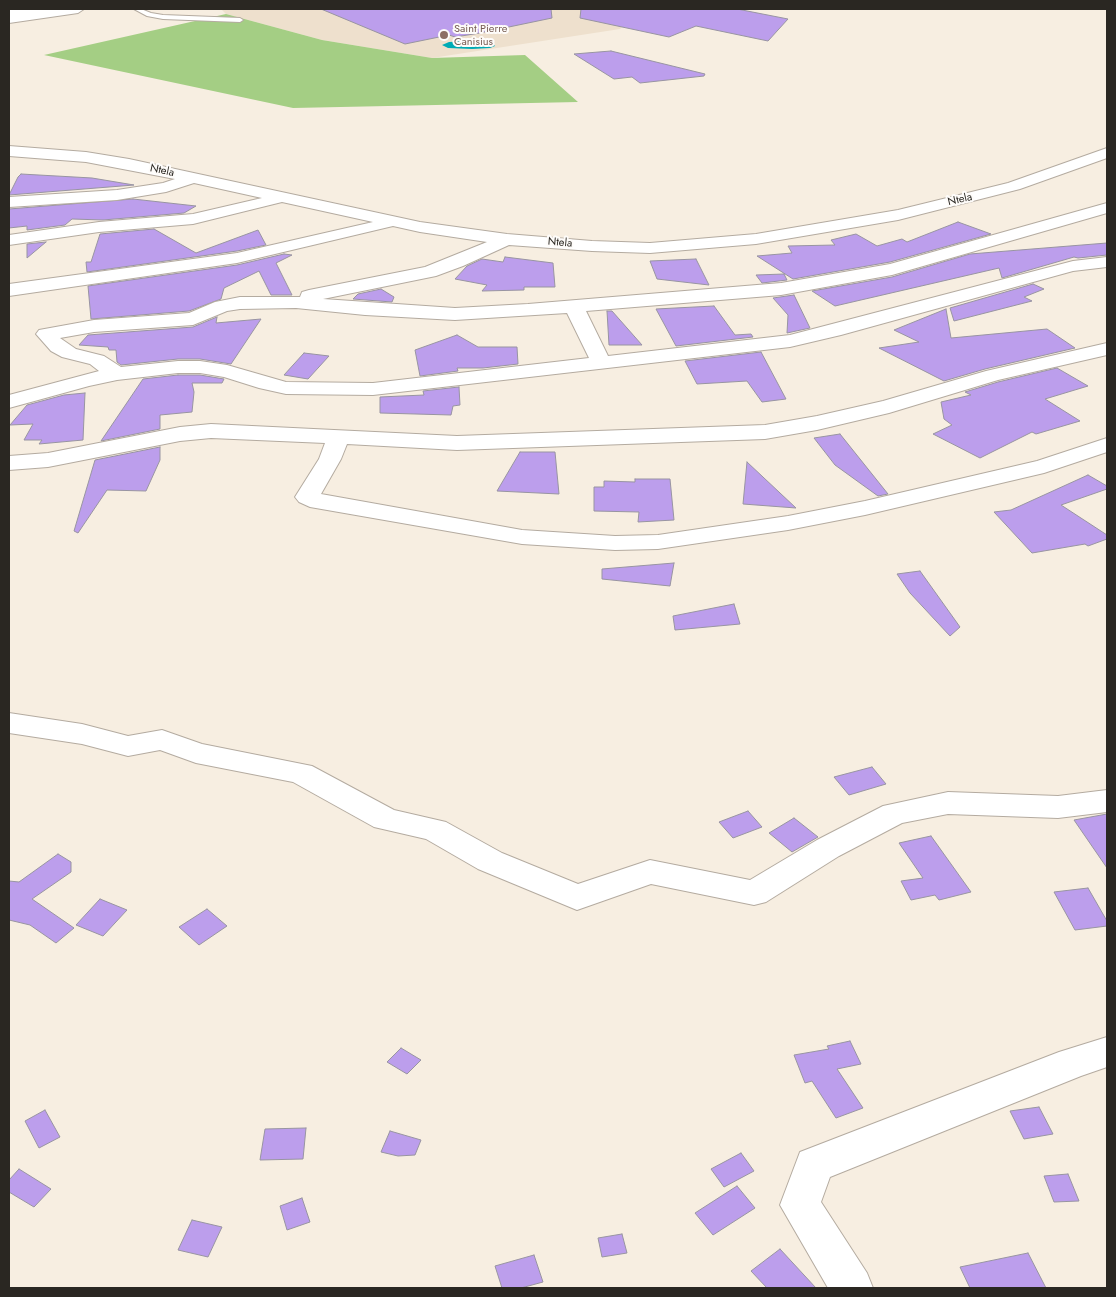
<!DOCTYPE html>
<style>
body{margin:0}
#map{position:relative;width:1116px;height:1297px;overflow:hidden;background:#f7eee1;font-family:Jost,sans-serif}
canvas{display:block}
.frame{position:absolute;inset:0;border:10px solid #2a2722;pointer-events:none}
</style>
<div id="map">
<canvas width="1116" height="1297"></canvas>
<div class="frame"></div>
</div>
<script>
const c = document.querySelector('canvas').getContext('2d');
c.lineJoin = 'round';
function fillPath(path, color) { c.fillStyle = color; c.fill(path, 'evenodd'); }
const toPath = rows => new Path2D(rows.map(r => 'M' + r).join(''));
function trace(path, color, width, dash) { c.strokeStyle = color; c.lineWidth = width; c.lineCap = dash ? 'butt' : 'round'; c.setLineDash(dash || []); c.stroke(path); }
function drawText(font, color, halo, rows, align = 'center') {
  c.font = font + ' Jost,sans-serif'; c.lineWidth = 4; c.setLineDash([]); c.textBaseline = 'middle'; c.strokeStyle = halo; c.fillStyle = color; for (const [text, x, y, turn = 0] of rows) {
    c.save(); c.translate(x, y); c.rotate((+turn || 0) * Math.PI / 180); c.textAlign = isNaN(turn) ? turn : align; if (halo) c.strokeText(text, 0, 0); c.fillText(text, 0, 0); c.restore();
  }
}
fillPath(toPath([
 [221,9,640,9,620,29,432,58,322,40,226,14]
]), '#eee0cd');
fillPath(toPath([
 [226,14,322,40,432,58,525,55,578,102,293,108,44,55]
]), '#a4ce84');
fillPath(toPath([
 [467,41,492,43,495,46,490,48,472,49,448,48,442,45,449,42]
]), '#00abb5');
const building = toPath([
 [321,9,551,9,552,18,480,33,455,37,449,35,405,44,321,9],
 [581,9,737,9,788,19,768,41,696,26,669,37,580,18,581,9],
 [611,51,705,74,704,76,640,83,632,77,614,79,574,54,611,51],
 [21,174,92,178,134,185,9,195,18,177,21,174],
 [133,199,196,206,184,213,103,220,72,219,65,225,27,230,27,226,9,228,9,209,133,199],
 [958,222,991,234,890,262,793,279,757,256,792,253,788,246,835,245,831,240,856,234,877,246,902,239,907,242,958,222],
 [154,229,196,253,258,230,266,245,237,251,87,272,86,262,91,262,100,234,154,229],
 [46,242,27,258,27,244,46,242],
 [1107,243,1107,255,1078,258,1074,257,1002,278,999,268,835,306,812,291,892,277,970,254,1107,243],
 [284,254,292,255,276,263,292,295,271,295,259,271,224,288,221,299,189,311,91,319,88,286,237,265,284,254],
 [505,257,553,263,555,287,524,287,524,290,482,291,487,285,455,279,467,266,482,259,503,262,505,257],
 [696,259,709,285,657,279,650,261,696,259],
 [784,274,787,280,762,283,756,275,784,274],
 [1033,284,1044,289,1024,297,1032,301,954,321,950,308,1033,284],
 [381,289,394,297,392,302,353,299,358,294,381,289],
 [794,295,810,328,787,333,788,315,773,298,794,295],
 [714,306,735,335,751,334,753,337,676,346,656,309,714,306],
 [946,309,951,338,1047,329,1075,348,985,369,944,381,879,348,919,342,894,330,946,309],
 [607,311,612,311,642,345,609,345,607,311],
 [217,317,216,323,261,319,231,364,200,359,178,359,121,365,117,362,116,350,109,350,108,347,79,345,88,335,193,327,217,317],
 [457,335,478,347,517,347,518,364,483,368,457,368,458,371,420,376,415,350,457,335],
 [761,352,786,399,762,402,747,381,697,384,685,361,761,352],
 [304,353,329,356,308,379,284,375,304,353],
 [1057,368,1088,386,1045,399,1080,421,1036,434,1032,432,980,458,933,434,952,425,944,419,941,402,971,395,965,392,998,382,1057,368],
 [178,375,200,375,224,379,222,383,192,383,194,392,192,412,160,415,160,429,101,441,143,379,178,375],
 [459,387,460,405,453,406,451,415,380,413,380,397,424,395,423,391,459,387],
 [85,393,83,440,39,444,42,440,24,440,33,424,10,425,27,405,64,395,85,393],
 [840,434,888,494,878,496,835,465,814,438,840,434],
 [160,447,160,460,146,491,107,490,78,533,74,531,95,460,160,447],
 [520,452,555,452,559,494,497,491,520,452],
 [747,462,796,508,743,504,747,462],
 [1088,475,1107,486,1107,489,1061,505,1107,535,1107,539,1088,546,1085,544,1032,553,994,512,1011,510,1088,475],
 [635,479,670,479,674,520,638,522,639,512,594,511,594,487,604,487,604,481,635,482,635,479],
 [674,563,670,586,602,579,602,569,674,563],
 [920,571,960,627,950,636,910,593,897,574,920,571],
 [734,604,740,624,675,630,673,616,734,604],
 [872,767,886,784,849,795,834,777,872,767],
 [748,811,762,827,733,838,719,822,748,811],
 [1107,814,1107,868,1074,820,1107,814],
 [794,818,818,837,792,852,769,833,794,818],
 [931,836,971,892,939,900,935,895,911,900,901,881,923,878,899,843,931,836],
 [58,854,71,862,71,872,32,899,74,928,56,943,30,925,9,920,9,881,19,882,58,854],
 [1088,888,1107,921,1107,926,1075,930,1054,892,1088,888],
 [100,899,127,910,103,936,76,925,100,899],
 [207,909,227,926,199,945,179,927,207,909],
 [850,1041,861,1064,837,1069,863,1108,836,1118,812,1081,805,1083,794,1055,829,1049,827,1046,850,1041],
 [401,1048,421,1060,407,1074,387,1062,401,1048],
 [1039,1107,1053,1134,1024,1139,1010,1111,1039,1107],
 [45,1110,60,1137,39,1148,25,1121,45,1110],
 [306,1128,303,1159,260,1160,265,1129,306,1128],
 [390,1131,421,1140,415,1155,398,1156,381,1152,390,1131],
 [741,1153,754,1171,724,1187,711,1169,741,1153],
 [19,1169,51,1189,34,1207,9,1192,9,1180,19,1169],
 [1068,1174,1079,1201,1054,1202,1044,1176,1068,1174],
 [737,1186,755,1208,713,1235,695,1213,737,1186],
 [302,1198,310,1222,287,1230,280,1206,302,1198],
 [192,1220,222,1227,208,1257,178,1250,192,1220],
 [622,1234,627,1253,602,1257,598,1238,622,1234],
 [780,1249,816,1288,767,1288,751,1271,780,1249],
 [1028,1253,1046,1288,970,1288,960,1267,1028,1253],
 [534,1255,543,1282,521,1288,502,1288,495,1266,534,1255]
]);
fillPath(building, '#bc9eec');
trace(building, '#9894a1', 1);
const service = toPath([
 [134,9,141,9,151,13,163,15,240,18,243,20,240,22,163,19,147,16,134,9]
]);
const minor = toPath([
 [54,9,84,9,78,13,9,23,9,15,54,9],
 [9,146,86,152,129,159,420,222,507,234,592,241,650,243,756,234,898,210,1008,183,1107,148,1107,158,1020,189,898,220,756,244,650,253,592,251,509,245,463,266,436,276,323,299,455,308,528,304,781,283,890,264,1107,203,1107,213,892,275,781,295,586,311,608,356,790,335,1073,261,1107,257,1107,267,1073,271,841,335,790,347,373,395,286,394,259,388,224,377,200,373,178,373,117,380,89,386,9,408,9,395,99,371,90,364,62,357,51,351,36,334,39,330,94,320,189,313,215,302,240,297,300,297,302,292,309,290,425,267,487,242,420,232,393,226,237,263,9,296,9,284,237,253,373,222,282,202,193,224,99,232,9,245,9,235,99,222,193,214,262,198,194,183,166,192,117,200,9,207,9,197,117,190,163,183,175,179,86,162,9,156,9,146],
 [296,308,365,315,455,320,567,313,589,358,373,383,286,382,227,365,200,361,178,361,121,367,104,356,76,349,60,338,94,332,193,325,227,311,240,309,296,308],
 [1107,343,1107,355,998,380,889,413,817,430,765,439,457,450,347,444,341,459,321,494,522,530,615,536,658,535,788,516,865,501,1037,461,1107,438,1107,452,1044,473,865,515,788,530,658,549,615,550,522,544,310,507,299,502,295,497,319,459,325,443,211,438,180,441,48,467,9,470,9,456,48,453,180,427,211,424,457,436,765,425,817,416,883,401,986,371,1107,343],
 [9,713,82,724,128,736,162,730,202,744,312,766,394,810,446,822,502,853,578,884,650,860,750,880,817,840,883,806,948,792,1058,796,1107,790,1107,812,1058,818,948,814,902,823,839,856,766,902,754,905,651,884,577,910,478,869,426,839,374,827,293,782,196,763,160,750,128,756,82,744,9,733,9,713],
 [1107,1037,1107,1067,1081,1076,830,1177,821,1202,867,1273,873,1288,828,1288,780,1205,800,1152,1059,1052,1107,1037]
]);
const tertiary = toPath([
 [9,9,50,9,44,13,9,17,9,9]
]);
trace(service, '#b4aba0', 2);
trace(minor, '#b4aba0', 2);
trace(tertiary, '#b4aba0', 2);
fillPath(service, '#fff');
fillPath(minor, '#fff');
fillPath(tertiary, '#fff');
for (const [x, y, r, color] of [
 [444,35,5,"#8d6e63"]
]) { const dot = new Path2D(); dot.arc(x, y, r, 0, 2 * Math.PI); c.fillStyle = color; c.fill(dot); trace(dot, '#fefcfa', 2); }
drawText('11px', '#785e54', '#fefcfa', [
 ["Saint Pierre",454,29],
 ["Canisius",454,42]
], 'left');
drawText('11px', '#2a2722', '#fefcfa', [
 ["Ntela",162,171,12],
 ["Ntela",960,200,-13],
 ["Ntela",560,243,5]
]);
</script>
